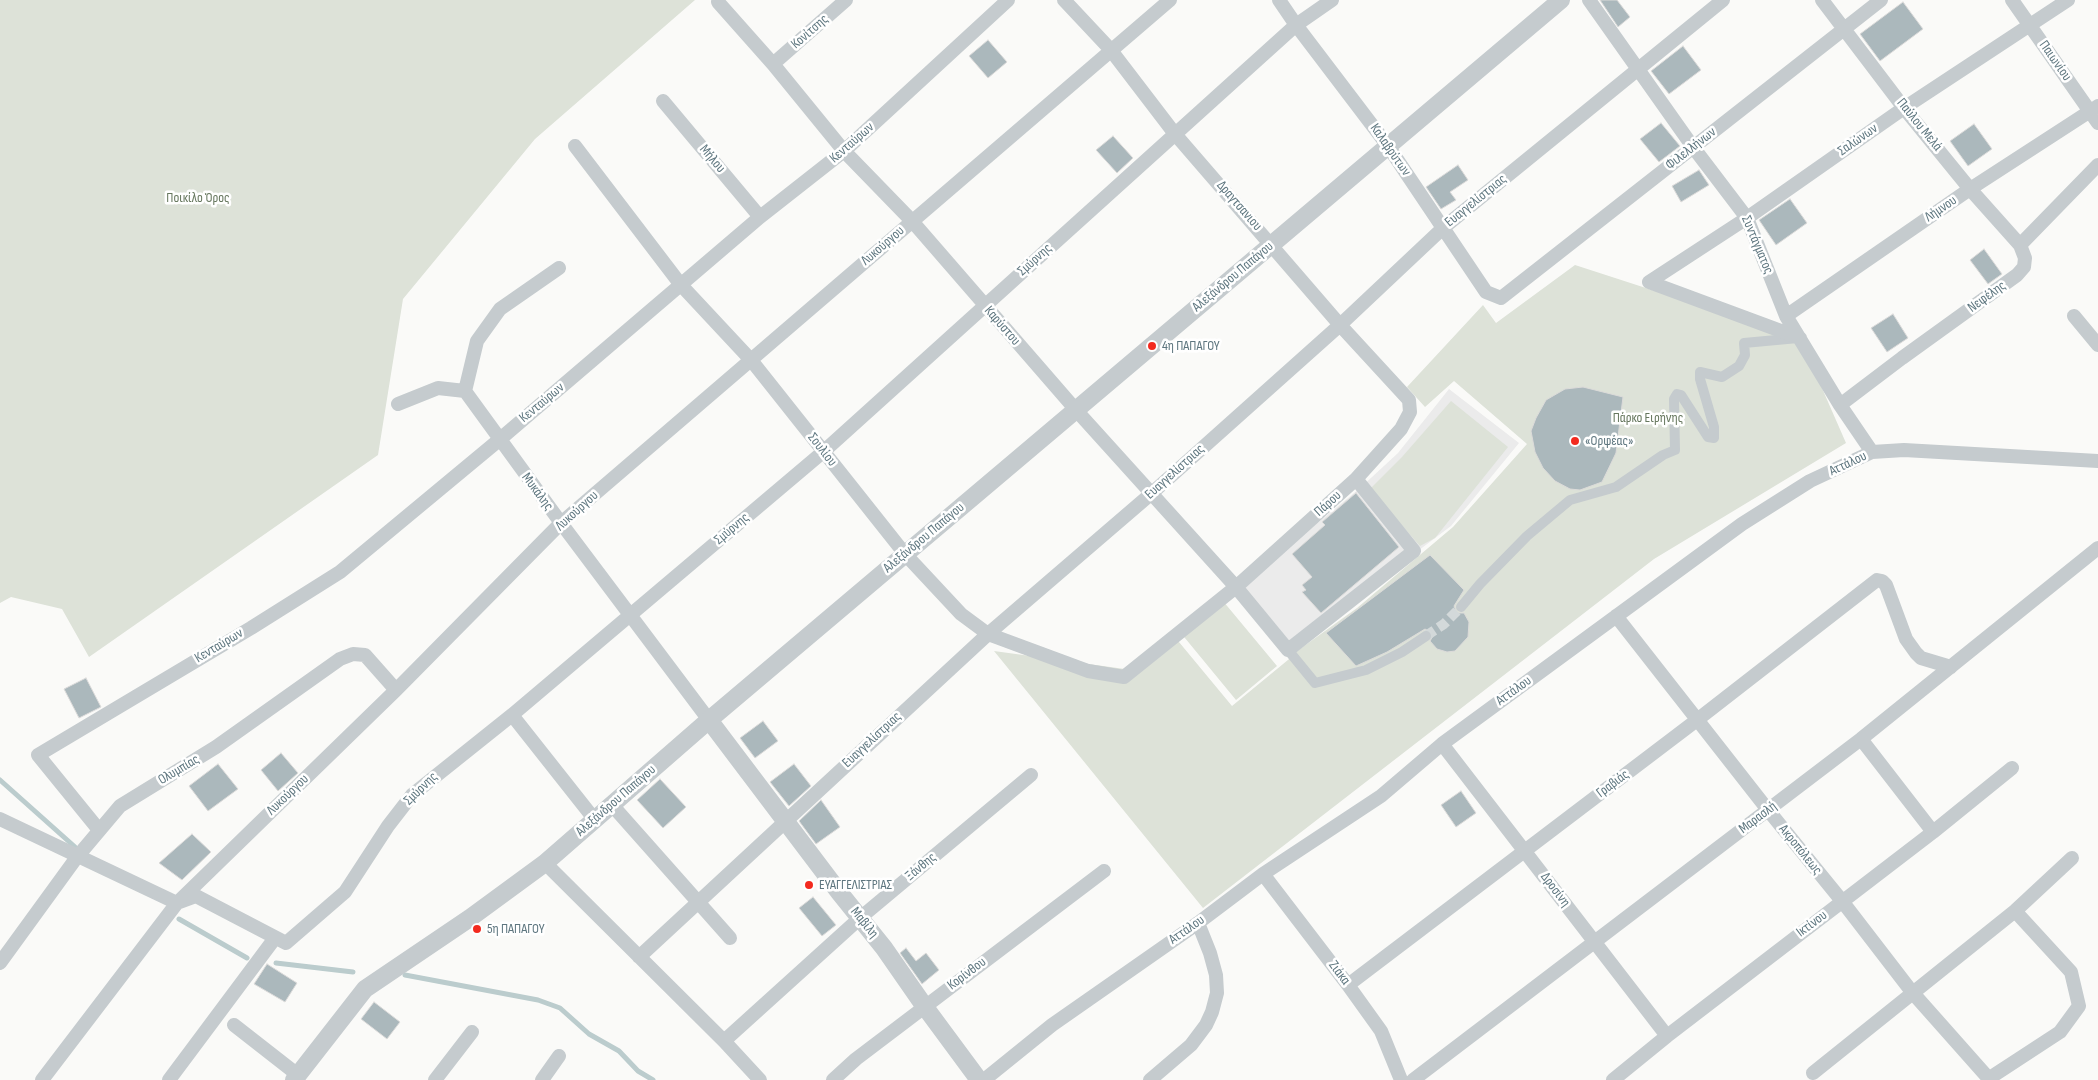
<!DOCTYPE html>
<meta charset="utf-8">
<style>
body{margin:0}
canvas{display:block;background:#fafaf8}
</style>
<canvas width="2098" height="1080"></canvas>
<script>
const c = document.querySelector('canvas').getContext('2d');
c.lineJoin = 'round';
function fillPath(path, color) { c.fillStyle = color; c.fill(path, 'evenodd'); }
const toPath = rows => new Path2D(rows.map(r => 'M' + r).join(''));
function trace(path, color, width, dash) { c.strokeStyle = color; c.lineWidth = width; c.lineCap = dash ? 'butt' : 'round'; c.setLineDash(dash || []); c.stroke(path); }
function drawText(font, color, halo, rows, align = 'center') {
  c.font = font + ' "Sofia Sans Condensed",sans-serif'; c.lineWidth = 5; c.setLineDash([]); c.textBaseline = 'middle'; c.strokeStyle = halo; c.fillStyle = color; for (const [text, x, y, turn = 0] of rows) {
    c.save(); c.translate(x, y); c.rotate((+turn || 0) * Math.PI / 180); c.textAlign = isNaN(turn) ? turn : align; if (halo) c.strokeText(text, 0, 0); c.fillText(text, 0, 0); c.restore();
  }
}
fillPath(toPath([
 [1449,389,1519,443,1451,526,1293,645,1242,585,1359,489,1398,453]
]), '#ebebeb');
fillPath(toPath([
 [0,0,695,0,535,139,403,299,378,455,89,657,62,609,11,597,0,603],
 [1575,265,1800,338,1846,443,1654,559,1203,908,994,651,1132,670,1174,636,1232,706,1294,655,1293,654,1357,608,1453,527,1527,444,1454,381,1425,407,1407,387,1483,305,1496,323],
 [1451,401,1508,447,1435,538,1420,546,1370,489,1402,457],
 [1218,595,1277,666,1236,700,1180,632]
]), '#dde2d8');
trace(toPath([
 [0,780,75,847],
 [179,919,247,958],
 [276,963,353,972],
 [405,975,538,1000,560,1008,589,1034,619,1051,638,1071,653,1080]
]), '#bbcccd', 5);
const building = toPath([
 [1600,0,1617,0,1630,17,1618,27,1600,0],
 [1903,2,1923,29,1880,61,1860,34,1903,2],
 [988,40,1007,62,988,78,969,56,988,40],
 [1683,46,1701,70,1669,94,1651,71,1683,46],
 [1661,123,1680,146,1659,162,1640,139,1661,123],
 [1974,124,1992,149,1968,166,1950,141,1974,124],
 [1113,136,1133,158,1117,173,1096,150,1113,136],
 [1458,165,1468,180,1450,192,1456,200,1441,209,1426,187,1458,165],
 [1699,170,1709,185,1681,202,1672,186,1699,170],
 [1790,199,1807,223,1776,245,1759,220,1790,199],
 [1984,249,2002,274,1988,284,1970,260,1984,249],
 [1893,314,1908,338,1887,352,1871,328,1893,314],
 [1583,387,1623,397,1616,453,1602,482,1580,490,1570,489,1555,481,1543,468,1535,452,1531,431,1536,418,1546,400,1565,389,1583,387],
 [1356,493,1399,547,1321,613,1302,592,1306,590,1302,585,1312,577,1292,554,1325,525,1322,522,1356,493],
 [1430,555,1464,590,1454,606,1457,613,1464,613,1469,622,1468,637,1455,651,1447,652,1437,649,1430,641,1433,636,1432,633,1425,629,1387,652,1356,666,1326,633,1430,555],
 [86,678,101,707,79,718,64,689,86,678],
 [763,721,778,741,755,758,740,738,763,721],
 [281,753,298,773,278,791,261,770,281,753],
 [218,764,238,789,208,811,189,786,218,764],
 [794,764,811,786,789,806,770,782,794,764],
 [660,779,686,807,663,828,637,800,660,779],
 [1461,791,1476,813,1456,827,1441,805,1461,791],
 [821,800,840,827,816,844,799,821,821,800],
 [192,834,211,852,182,880,159,863,192,834],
 [813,897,836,925,822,936,799,908,813,897],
 [906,948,916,961,926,953,939,970,922,984,900,953,906,948],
 [267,964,297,983,285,1002,254,984,267,964],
 [374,1002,400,1022,387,1039,361,1019,374,1002]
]);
fillPath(building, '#abb8bc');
trace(building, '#dcdbda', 1);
trace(toPath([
 [1426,636,1444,624,1461,607]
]), '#d3d9da', 10, [10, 5]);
trace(toPath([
 [1461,607,1480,584,1527,536,1570,500,1616,487,1663,455,1675,450,1674,399,1677,394,1681,395,1708,437,1714,438,1714,427,1700,379,1700,372,1722,377,1739,366,1745,355,1744,343,1798,338],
 [1288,650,1315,683,1366,670,1402,652,1426,636]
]), '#c5cbce', 10);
trace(toPath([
 [1279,0,1296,25,1388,146,1486,292,1501,298,1881,0],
 [1589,0,1693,147,1747,218,1786,316,1840,405,1872,452],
 [1822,0,1904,108,1970,189,2020,245],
 [2012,0,2098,123],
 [718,2,773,64,844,151,912,221,1076,410,1236,587,1288,650,1414,551,1356,479],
 [773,64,846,0],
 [663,101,760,217],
 [575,146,681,285,751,360,905,554,961,614,988,634,1088,671,1124,677,1236,587,1356,479,1401,429,1410,412,1409,400,1340,325,1175,134,1110,49,1064,0],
 [559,268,500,309,477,341,465,391,561,523,709,720],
 [1649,282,1747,218,1904,108,2068,0],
 [1649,282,1800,338],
 [1786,316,1970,189,2098,106],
 [2074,316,2098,345],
 [398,404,438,388,465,391],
 [1840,405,1902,358,2017,275,2024,267,2025,258,2020,245,2098,165],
 [1616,616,1768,810,1842,901,1912,992,1990,1080],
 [512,715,595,820],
 [1861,739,1933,832],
 [1442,744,1667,1036],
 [612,805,730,938],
 [0,819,177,903,196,896,286,943,345,892,388,826,412,795,512,715,823,452,1296,25,1332,0],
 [99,830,38,755,251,628,340,572,499,440,760,217,844,151,1008,0],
 [545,863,724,1041,760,1080],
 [1263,874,1348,985,1381,1031,1401,1080],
 [639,957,988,634,1152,493,1340,325,1443,228,1723,0],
 [0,963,77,857,120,806,216,747,340,659,353,654,365,655,396,690],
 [1348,985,1697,720,1877,580,1882,581,1886,585,1906,639,1916,653,1921,658,1951,667],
 [234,1025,298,1075],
 [724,1041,860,918,1031,775],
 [1813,1073,2015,911,2072,858],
 [1988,1079,2060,1032,2079,1006,2071,972,2015,911],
 [42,1080,177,903,396,690,561,523,1170,0],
 [169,1080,275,938],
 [435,1080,472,1032],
 [542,1080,559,1056],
 [833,1080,856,1059,1104,871],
 [984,1080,1052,1025,1198,923,1263,874,1381,796,1442,744,1742,524,1810,481,1872,452,1904,450,2098,461],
 [1150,1080,1191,1045,1206,1025,1212,1012,1217,993,1216,975,1210,953,1198,923],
 [1413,1080,1861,739,2098,548],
 [1613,1080,1667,1036,1933,832,2012,768]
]), '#c5cbce', 14);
trace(toPath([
 [709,720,839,892,884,948,925,1007,979,1080],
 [294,1080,365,989,470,918,545,863,709,720,1561,0]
]), '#c5cbce', 18);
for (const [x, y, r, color] of [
 [1152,346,5,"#f32a1f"],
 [1575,441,5,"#f32a1f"],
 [809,885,5,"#f32a1f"],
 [477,929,5,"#f32a1f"]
]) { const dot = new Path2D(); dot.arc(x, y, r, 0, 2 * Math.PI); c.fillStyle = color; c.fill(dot); trace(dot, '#fff', 2); }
drawText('14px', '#5e767f', '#fff', [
 ["Κονίτσης",810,32,-41],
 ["Παιωνίου",2055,61,55],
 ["Παύλου Μελά",1919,125,51],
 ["Σαλώνων",1858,140,-35],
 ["Κενταύρων",852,143,-41],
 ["Φιλελλήνων",1691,149,-38],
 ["Καλαβρύτων",1390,150,55],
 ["Μήλου",712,159,50],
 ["Ευαγγελίστριας",1476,201,-39],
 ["Δραγτσανιου",1239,206,49],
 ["Λήμνου",1941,209,-34],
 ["Συντάγματος",1757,245,67],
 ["Λυκούργου",883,246,-41],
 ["Σμύρνης",1035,260,-42],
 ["Αλεξάνδρου Παπάγου",1233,277,-40],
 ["Νεφέλης",1987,297,-36],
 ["Καρύστου",1002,326,49],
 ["Κενταύρων",542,403,-40],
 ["Σουλίου",822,450,52],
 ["Αττάλου",1848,464,-25],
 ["Ευαγγελίστριας",1175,472,-42],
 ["Μυκάλης",537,492,53],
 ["Πάρου",1328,504,-42],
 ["Λυκούργου",577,511,-42],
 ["Σμύρνης",732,529,-40],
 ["Αλεξάνδρου Παπάγου",924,538,-40],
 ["Κενταύρων",219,646,-31],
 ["Αττάλου",1514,691,-36],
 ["Ευαγγελίστριας",872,740,-43],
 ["Ολυμπίας",179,770,-31],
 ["Γραβιάς",1613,784,-37],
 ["Σμύρνης",421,789,-44],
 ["Λυκούργου",288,795,-44],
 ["Αλεξάνδρου Παπάγου",616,801,-41],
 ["Μαρασλή",1758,818,-37],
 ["Ακροπόλεως",1800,850,51],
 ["Ξάνθης",921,867,-40],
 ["Δροσίνη",1555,890,53],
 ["Μαβίλη",864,923,51],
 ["Ικτίνου",1812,924,-37],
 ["Αττάλου",1187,930,-35],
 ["Ζιάκα",1339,973,53],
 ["Κορίνθου",967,974,-37]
]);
drawText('14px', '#66775e', '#fff', [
 ["Ποικίλο Όρος",198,198],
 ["Πάρκο Ειρήνης",1648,418]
]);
drawText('14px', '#5e767f', '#fff', [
 ["4η ΠΑΠΑΓΟΥ",1162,346],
 ["«Ορφέας»",1585,441],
 ["ΕΥΑΓΓΕΛΙΣΤΡΙΑΣ",819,885],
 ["5η ΠΑΠΑΓΟΥ",487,929]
], 'left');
</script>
